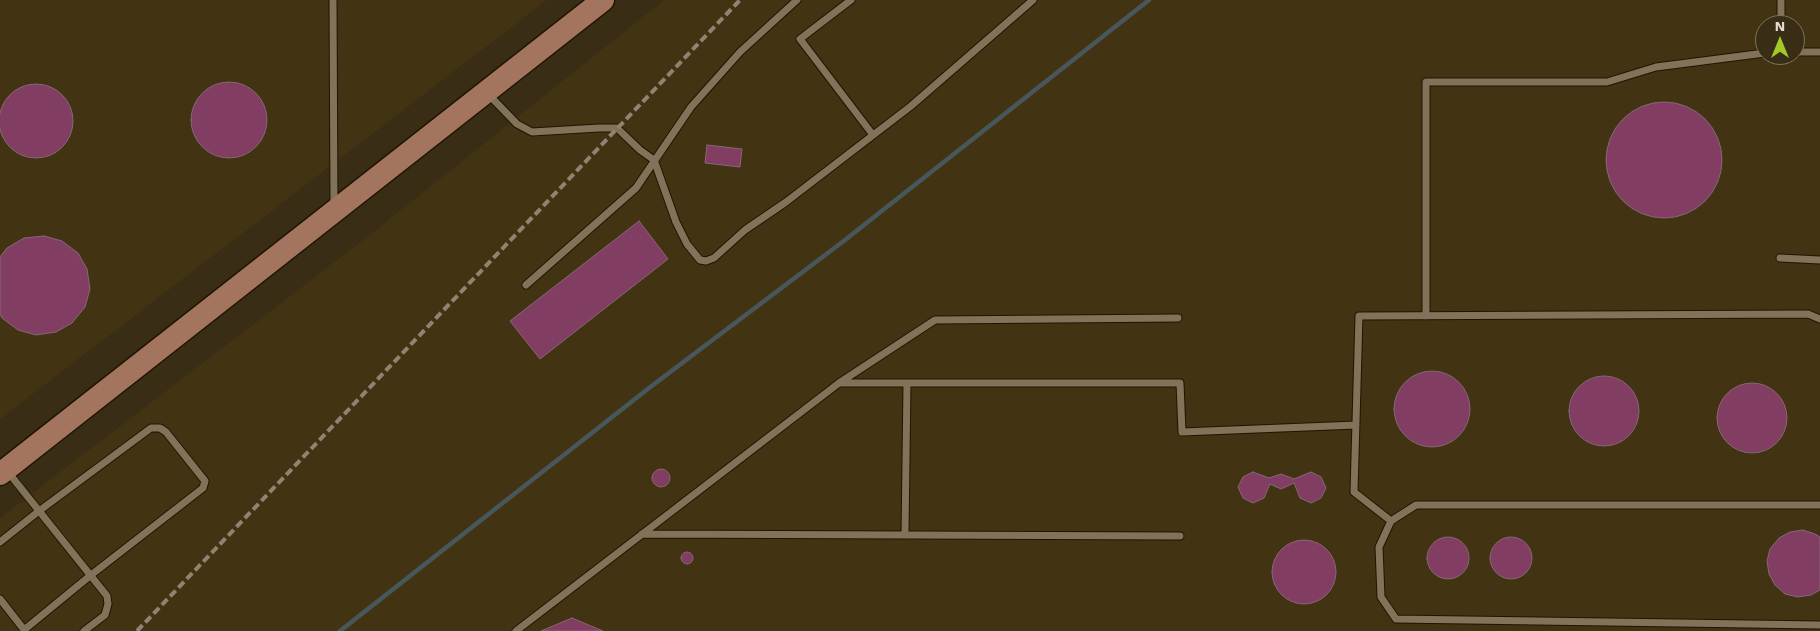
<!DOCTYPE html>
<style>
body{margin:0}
#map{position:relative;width:1820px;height:631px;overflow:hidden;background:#392d15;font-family:"Work Sans",sans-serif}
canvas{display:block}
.north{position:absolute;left:1755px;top:15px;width:50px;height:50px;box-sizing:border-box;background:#392d15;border:1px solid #7d735f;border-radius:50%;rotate:0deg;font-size:14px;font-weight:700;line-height:20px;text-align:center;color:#e3dbcd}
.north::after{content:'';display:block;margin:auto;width:18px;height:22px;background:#a2c928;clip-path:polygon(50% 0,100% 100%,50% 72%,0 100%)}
</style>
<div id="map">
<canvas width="1820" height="631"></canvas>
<div class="north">N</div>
</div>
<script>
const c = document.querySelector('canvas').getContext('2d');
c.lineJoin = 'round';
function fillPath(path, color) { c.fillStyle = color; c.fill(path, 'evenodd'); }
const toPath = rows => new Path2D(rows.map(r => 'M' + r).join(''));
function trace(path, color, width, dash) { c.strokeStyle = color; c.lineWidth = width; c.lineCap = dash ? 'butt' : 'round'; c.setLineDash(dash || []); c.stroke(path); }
fillPath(toPath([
 [0,0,547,0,0,419],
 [664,0,1820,0,1820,631,0,631,0,518,357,245],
 [1765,25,1795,25,1795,55,1765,55]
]), '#423313');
trace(toPath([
 [340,631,649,388,845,240,1149,0]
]), '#47575c', 4.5);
const building = toPath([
 '191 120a38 38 0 1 1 76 0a38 38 0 1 1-76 0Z',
 '-1 121a37 37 0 1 1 74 0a37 37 0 1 1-74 0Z',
 '1606 160a58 58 0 1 1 116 0a58 58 0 1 1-116 0Z',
 [707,145,742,149,740,167,705,163,707,145],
 [639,221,668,259,540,359,510,321,639,221],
 [44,236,62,241,78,253,87,269,90,289,85,307,72,323,56,332,36,335,18,330,2,318,0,314,0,257,7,248,24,238,44,236],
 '1394 409a38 38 0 1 1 76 0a38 38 0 1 1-76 0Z',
 '1569 411a35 35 0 1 1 70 0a35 35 0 1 1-70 0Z',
 '1717 418a35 35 0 1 1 70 0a35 35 0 1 1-70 0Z',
 '652 478a9 9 0 1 1 18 0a9 9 0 1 1-18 0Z',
 [1253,472,1269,478,1281,474,1294,479,1311,472,1321,477,1326,488,1321,498,1311,503,1300,498,1294,483,1281,489,1270,484,1264,498,1253,503,1243,498,1238,487,1243,477,1253,472],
 [1803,530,1815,534,1820,537,1820,590,1811,595,1798,597,1785,594,1775,585,1769,574,1767,561,1770,549,1779,538,1790,532,1803,530],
 '1490 558a21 21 0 1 1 42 0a21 21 0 1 1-42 0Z',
 '1427 558a21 21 0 1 1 42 0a21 21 0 1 1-42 0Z',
 '1272 572a32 32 0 1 1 64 0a32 32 0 1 1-64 0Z',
 '681 558a6 6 0 1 1 12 0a6 6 0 1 1-12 0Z',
 [572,618,603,631,541,631,572,618]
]);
fillPath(building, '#813d62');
trace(building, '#856876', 1);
const service = toPath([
 [333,0,334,205],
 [851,0,800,39,873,135],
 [1781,25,1781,0],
 [1795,52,1820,52],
 [488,94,517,124,532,132,599,128,617,128,640,150,654,160,676,222,687,244,700,260,706,261,714,258,745,230,786,202,911,106,1033,0],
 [1780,258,1820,260],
 [526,285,636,188,691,107,740,52,797,0],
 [1426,316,1426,82,1607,82,1656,67,1765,53],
 [839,383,1180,383,1182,432,1356,425],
 [8,472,107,596,108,604,105,615,84,631],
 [1820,505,1416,505,1391,521,1379,547,1381,597,1396,619,1820,625],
 [1391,521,1354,492,1359,316,1808,314,1820,319],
 [642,534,1180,536],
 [905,535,907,383],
 [0,542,39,511,151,428,160,428,166,432,205,481,203,488,91,575,24,630],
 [0,599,25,631],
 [516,631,839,383,935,320,1178,318]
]);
const primary = toPath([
 [0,474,603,0]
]);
trace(service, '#201500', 9);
trace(primary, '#201500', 25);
trace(service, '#817359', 7);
trace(primary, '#a3745e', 22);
trace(toPath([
 [137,631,740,0]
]), '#8e8471', 4, [8, 4]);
</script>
